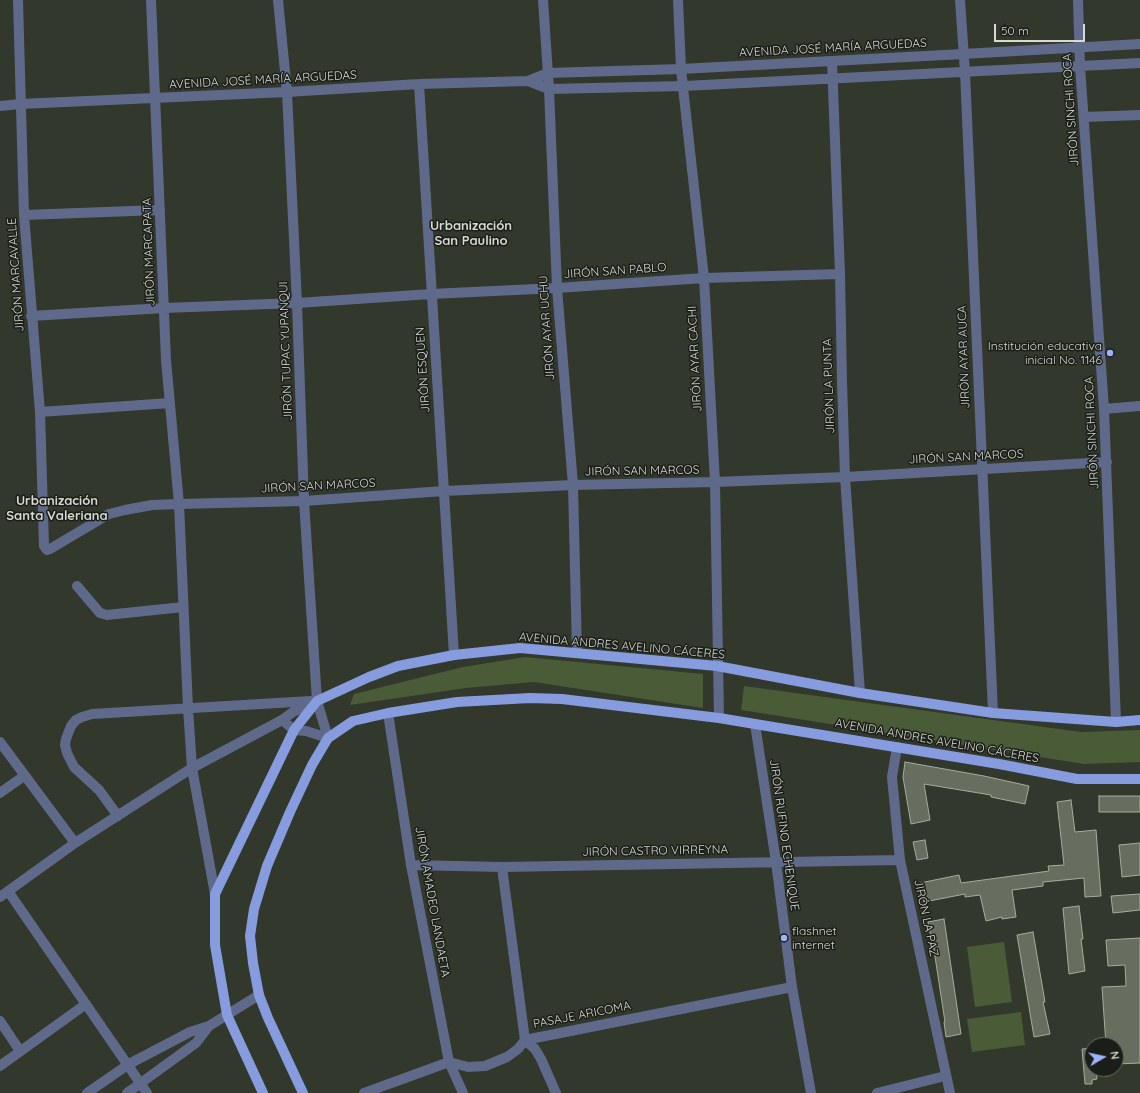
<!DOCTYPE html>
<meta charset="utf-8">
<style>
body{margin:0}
#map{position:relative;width:1140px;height:1093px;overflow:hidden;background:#32382b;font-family:Quicksand,sans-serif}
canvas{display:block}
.north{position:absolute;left:1084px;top:1037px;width:40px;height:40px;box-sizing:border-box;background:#1b1e18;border:1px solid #666962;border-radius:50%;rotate:81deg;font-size:11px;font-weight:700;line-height:16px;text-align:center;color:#d6dad2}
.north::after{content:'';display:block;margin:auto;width:14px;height:18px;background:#9db4fd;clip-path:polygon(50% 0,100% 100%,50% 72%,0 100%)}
.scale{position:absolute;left:994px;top:24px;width:91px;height:18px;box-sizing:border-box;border:2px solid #d6dad2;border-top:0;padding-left:5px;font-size:12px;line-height:14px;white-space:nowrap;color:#d6dad2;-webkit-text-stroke:3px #1b1e18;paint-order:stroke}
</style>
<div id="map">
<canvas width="1140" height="1093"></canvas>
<div class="north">N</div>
<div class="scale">50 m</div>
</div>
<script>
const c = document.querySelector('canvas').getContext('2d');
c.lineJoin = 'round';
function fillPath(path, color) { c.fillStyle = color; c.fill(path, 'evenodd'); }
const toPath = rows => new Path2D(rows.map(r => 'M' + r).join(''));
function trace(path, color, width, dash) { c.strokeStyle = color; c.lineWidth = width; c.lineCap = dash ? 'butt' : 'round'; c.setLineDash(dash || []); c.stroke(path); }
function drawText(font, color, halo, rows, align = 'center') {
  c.font = font + ' Quicksand,sans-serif'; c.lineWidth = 3; c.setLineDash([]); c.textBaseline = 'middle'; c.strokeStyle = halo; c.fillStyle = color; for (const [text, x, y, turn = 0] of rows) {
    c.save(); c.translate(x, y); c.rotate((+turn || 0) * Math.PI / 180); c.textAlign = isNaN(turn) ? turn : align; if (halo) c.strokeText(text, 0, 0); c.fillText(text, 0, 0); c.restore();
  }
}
fillPath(toPath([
 [525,657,703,674,703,708,534,682,466,688,350,705,354,694,463,667],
 [744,686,1081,732,1140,730,1140,762,1084,764,741,710],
 [1004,942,1012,1002,975,1007,967,947],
 [1021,1012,1025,1045,972,1052,967,1019]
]), '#4a5b38');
const building = toPath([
 [905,762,984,776,1029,786,1025,804,991,797,991,795,924,784,930,820,911,824,903,777,905,762],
 [1099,796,1140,796,1140,812,1099,812,1099,796],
 [1071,800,1075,832,1096,830,1101,896,1085,897,1084,878,1043,882,1043,886,1012,890,1016,917,1002,919,1002,917,986,921,980,895,965,897,965,894,924,902,920,883,959,875,961,883,1049,871,1048,866,1064,865,1057,802,1071,800],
 [925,840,928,858,917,860,913,842,925,840],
 [1140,843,1140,875,1122,877,1119,845,1140,843],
 [1140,894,1140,910,1113,913,1111,896,1140,894],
 [1079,906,1083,939,1081,939,1085,971,1069,974,1063,908,1079,906],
 [944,919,961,1034,946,1037,944,1022,945,1022,932,937,931,937,928,922,944,919],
 [1033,932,1045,1002,1043,1002,1050,1034,1034,1037,1017,935,1033,932],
 [1140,938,1140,1063,1116,1064,1116,1045,1106,1045,1102,987,1126,986,1125,965,1108,966,1106,940,1140,938],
 [1092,1048,1092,1069,1096,1069,1097,1079,1092,1080,1092,1084,1085,1084,1082,1049,1092,1048]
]);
fillPath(building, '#676e5f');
trace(building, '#a5ad9d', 1);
trace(toPath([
 [18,0,24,215,40,412,44,546,47,550,50,549,109,514,125,510,152,505,179,504,304,501,444,491,573,485,715,482,845,477,1107,462],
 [151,0,166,360,179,504,188,708,192,768,215,894],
 [278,0,287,92,297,303,304,501,317,701,328,738],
 [543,0,549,89,557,288,573,485,577,653],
 [678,0,681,69,704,278,715,482,719,718],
 [960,0,965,72,993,713],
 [1078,0,1080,66,1104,409,1116,722],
 [832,61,840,274,842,381,845,477,860,693],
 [528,81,549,89,684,86,1140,63],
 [419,84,454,655],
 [0,106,20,104,287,92,419,84,528,81,548,73,681,69,963,54,1140,44],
 [1084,117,1140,115],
 [24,215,160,210],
 [31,316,164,308,297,303,431,294,557,288,704,278,840,274],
 [1104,409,1140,406],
 [40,412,170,403],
 [77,586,100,613,107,615,183,607],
 [388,713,411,865,449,1062,463,1093],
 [282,720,294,730,306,731,328,738],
 [755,724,776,862,792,987,811,1093],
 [0,742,75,843],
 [897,747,892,777,900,860,950,1093],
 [0,793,24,776],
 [118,816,99,790,74,767,67,753,65,745,66,739,71,726,76,720,82,717,92,714,311,701],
 [411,865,502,867,900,860],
 [502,867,525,1040,535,1049,541,1059,556,1093],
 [8,891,147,1093],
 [0,897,75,843,192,768,282,720,293,712,317,701],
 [0,1021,20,1051],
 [0,1066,86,1004],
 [87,1093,129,1064,190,1032,209,1026,259,995],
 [127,1093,196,1043,209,1026],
 [364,1093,449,1062,468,1067,485,1066,507,1057,518,1049,525,1040,792,987],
 [877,1093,945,1076]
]), '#5f6a8a', 10);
trace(toPath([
 [263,1093,227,1015,215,945,215,894,294,730,317,701,369,677,398,666,454,655,520,648,717,666,860,693,993,713,1116,722,1140,720],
 [303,1093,268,1018,259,995,253,963,250,936,254,909,267,866,290,812,312,765,328,738,353,721,388,713,457,702,530,698,562,699,719,718,755,724,999,764,1077,779,1140,779]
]), '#879cde', 10);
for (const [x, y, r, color] of [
 [1110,353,4,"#9db4fd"],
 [784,938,4,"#9db4fd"]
]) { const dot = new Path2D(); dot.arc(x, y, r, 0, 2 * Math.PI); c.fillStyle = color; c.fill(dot); trace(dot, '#1b1e18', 1.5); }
drawText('12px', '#d6dad2', '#1b1e18', [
 ["AVENIDA JOSÉ MARÍA ARGUEDAS",833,48,-3],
 ["AVENIDA JOSÉ MARÍA ARGUEDAS",263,80,-3],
 ["JIRÓN SINCHI ROCA",1071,110,-94],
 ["JIRÓN MARCAPATA",149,252,-92],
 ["JIRÓN SAN PABLO",615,271,-4],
 ["JIRÓN MARCAVALLE",16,275,-94],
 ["JIRÓN AYAR UCHU",547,328,-94],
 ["JIRÓN TUPAC YUPANQUI",286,351,-92],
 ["JIRÓN AYAR AUCA",964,357,-92],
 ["JIRÓN AYAR CACHI",695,359,-93],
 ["JIRÓN ESQUEN",423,370,-94],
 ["JIRÓN LA PUNTA",829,386,-92],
 ["JIRÓN SINCHI ROCA",1092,433,-93],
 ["JIRÓN SAN MARCOS",966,457,-3],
 ["JIRÓN SAN MARCOS",642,471,-1],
 ["JIRÓN SAN MARCOS",318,486,-3],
 ["AVENIDA ANDRES AVELINO CÁCERES",622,646,5],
 ["AVENIDA ANDRES AVELINO CÁCERES",937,741,10],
 ["JIRÓN RUFINO ECHENIQUE",784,835,82],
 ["JIRÓN CASTRO VIRREYNA",655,851,-1],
 ["JIRÓN AMADEO LANDAETA",432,902,80],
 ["JIRÓN LA PAZ",926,918,78],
 ["PASAJE ARICOMA",582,1015,-11]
]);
drawText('12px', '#d6dad2', '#1b1e18', [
 ["Institución educativa",1102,346],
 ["inicial No. 1146",1102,360],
 ["flashnet",792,931,"left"],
 ["internet",792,945,"left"]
], 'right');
drawText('bold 13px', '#d6dad2', '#1b1e18', [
 ["Urbanización",471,226],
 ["San Paulino",471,241],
 ["Urbanización",57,501],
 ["Santa Valeriana",57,516]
]);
</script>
